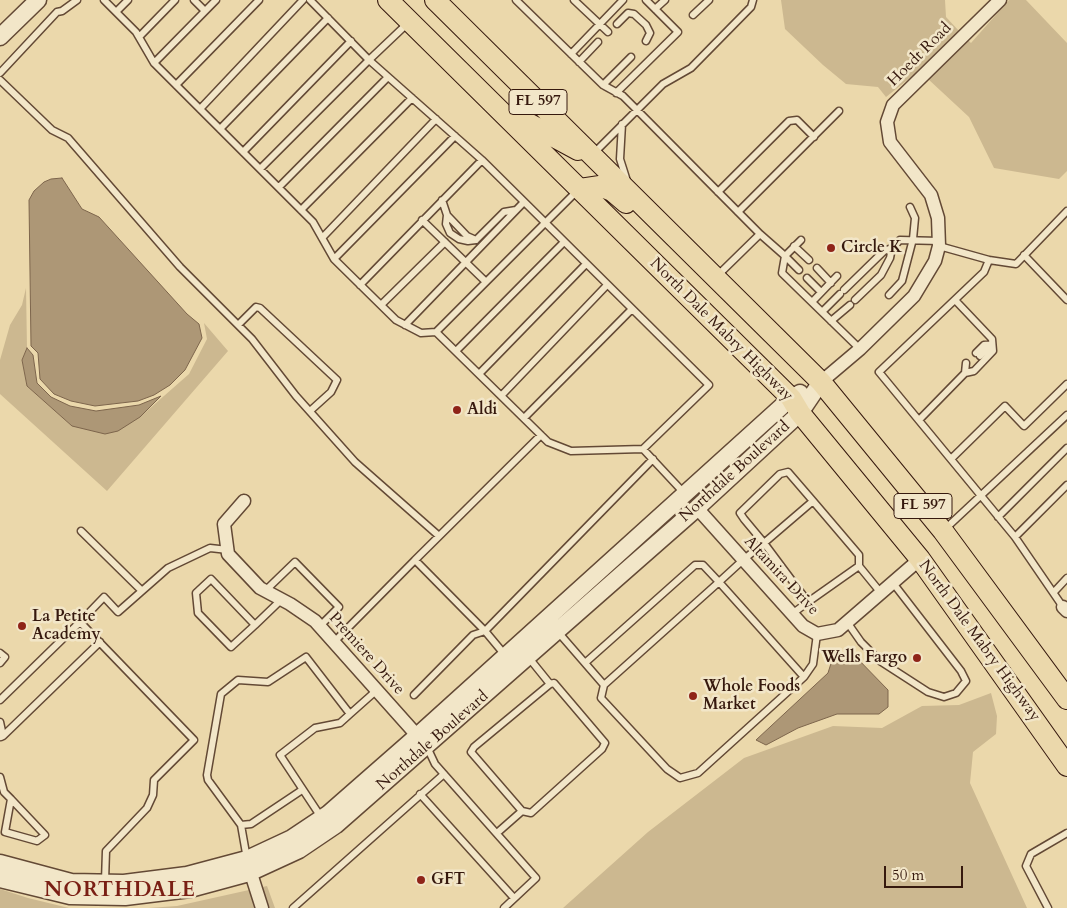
<!DOCTYPE html>
<style>
body{margin:0}
#map{position:relative;width:1067px;height:908px;overflow:hidden;background:#ebd8ab;font-family:Cardo,serif}
canvas{display:block}
.scale{position:absolute;left:884px;top:866px;width:79px;height:22px;box-sizing:border-box;border:2px solid #36190e;border-top:0;padding-left:6px;font-size:15px;line-height:18px;white-space:nowrap;color:#36190e;-webkit-text-stroke:4px #f2e6c8;paint-order:stroke}
</style>
<div id="map">
<canvas width="1067" height="908"></canvas>
<div class="scale">50 m</div>
</div>
<script>
const c = document.querySelector('canvas').getContext('2d');
c.lineJoin = 'round';
function fillPath(path, color) { c.fillStyle = color; c.fill(path, 'evenodd'); }
const toPath = rows => new Path2D(rows.map(r => 'M' + r).join(''));
function trace(path, color, width, dash) { c.strokeStyle = color; c.lineWidth = width; c.lineCap = dash ? 'butt' : 'round'; c.setLineDash(dash || []); c.stroke(path); }
function drawText(font, color, halo, rows, align = 'center') {
  c.font = font + ' Cardo,serif'; c.lineWidth = 5; c.setLineDash([]); c.textBaseline = 'middle'; c.strokeStyle = halo; c.fillStyle = color; for (const [text, x, y, turn = 0] of rows) {
    c.save(); c.translate(x, y); c.rotate((+turn || 0) * Math.PI / 180); c.textAlign = isNaN(turn) ? turn : align; if (halo) c.strokeText(text, 0, 0); c.fillText(text, 0, 0); c.restore();
  }
}
fillPath(toPath([
 [781,0,945,0,946,17,959,31,920,70,886,97,878,87,846,84,823,65,785,29],
 [1009,0,1026,0,1067,43,1067,171,1059,179,994,168,969,117,928,79,968,40,971,43],
 [26,288,27,348,22,360,27,386,72,426,140,417,189,374,207,339,204,323,228,351,107,491,0,394,0,360,10,325,22,305],
 [991,693,997,716,996,734,973,752,970,783,1027,908,563,908,648,832,744,758,833,726,882,728,922,706,959,705],
 [267,886,275,908,148,908,177,906],
 [0,889,28,898,69,908,0,908]
]), '#ccb890');
const water = toPath([
 [62,178,82,209,99,217,187,314,199,324,202,338,185,370,170,385,154,395,138,401,95,406,71,401,54,394,40,379,38,353,31,346,29,200,34,191,44,182,51,179,62,178],
 [27,348,33,355,37,383,51,397,70,406,96,411,139,405,161,396,140,417,118,431,105,434,72,426,27,386,22,360,27,348],
 [852,653,888,690,888,707,879,714,837,714,798,728,766,745,756,740,828,673,833,657,852,653]
]);
fillPath(water, '#ad9776');
trace(water, '#7d654c', 1);
const service = toPath([
 [104,0,136,32,154,63,313,222,334,259,396,320,421,333,436,332],
 [194,0,205,11],
 [310,0,369,60,408,23],
 [516,0,603,85,623,96,637,110,594,153],
 [574,0,608,32],
 [753,0,751,7,691,68,663,84,637,110,760,234],
 [655,9,665,0],
 [116,12,128,0],
 [693,15,709,0],
 [617,24,628,13,634,14,646,25,650,33,646,41],
 [139,37,175,0],
 [571,54,623,0],
 [579,62,598,42],
 [154,63,216,0],
 [0,73,57,12,62,11,77,0],
 [0,80,52,130,68,138,180,267,252,339,296,396,355,462,439,536],
 [176,85,259,0],
 [603,85,631,57],
 [616,93,678,32,646,0],
 [200,109,303,0],
 [622,124,620,159,627,181],
 [220,129,328,18],
 [243,152,351,41],
 [260,169,369,60,482,160,709,385,643,449],
 [279,187,388,77],
 [578,190,436,332,548,442,571,451,643,449,684,493],
 [718,192,789,121,797,120,814,137],
 [442,200,447,215,446,224,450,233,459,239,468,241,476,240,504,212,516,210],
 [301,210,412,98],
 [738,212,839,111],
 [447,215,467,236,476,240],
 [422,220,486,282],
 [322,238,436,119],
 [794,246,809,260],
 [939,246,989,260,1016,264,1067,211],
 [1024,255,1067,300],
 [334,259,455,136],
 [989,260,984,272,879,372,1015,537,1063,607],
 [817,268,831,283],
 [799,270,785,256,801,240],
 [716,277,760,234,785,256,782,273,860,349],
 [807,278,821,292],
 [360,285,482,160],
 [844,290,884,251,892,248],
 [889,295,902,281,913,239,915,218,910,207],
 [855,300,881,275,890,258,892,248,900,240,939,241],
 [812,302,837,276],
 [381,305,445,242],
 [822,312,840,294],
 [831,321,850,305],
 [238,325,256,307,260,308,337,380,331,392,310,411],
 [405,325,524,202],
 [456,351,564,242],
 [976,353,984,345,992,344],
 [980,356,992,344],
 [965,373,966,363],
 [479,374,586,264],
 [501,396,607,285],
 [524,418,632,309],
 [919,420,965,373,974,371,993,351,992,339,955,300],
 [951,459,1005,406,1024,426,1067,384],
 [813,501,859,555,859,566],
 [998,517,1067,448],
 [944,530,1067,415],
 [81,531,142,591],
 [1015,537,1067,485],
 [415,560,541,435],
 [265,591,295,562,339,607,320,626],
 [1054,592,1067,578],
 [792,614,808,602],
 [80,622,104,597,118,612,168,568,210,548,228,550],
 [847,622,861,642,880,661,928,692,944,697,956,693,966,681,961,671,893,583],
 [255,625,211,579,196,593,198,613,231,647,255,625,282,599],
 [558,632,604,685,601,698,667,769,680,778,698,773,804,677],
 [817,634,813,664,804,677,719,582,743,560,764,543,813,501,788,472,780,474,740,513,744,519,764,543,808,602,859,566,881,593],
 [334,642,415,560,485,631,473,635,414,695],
 [0,653,5,657,0,663],
 [505,655,485,631,653,459],
 [529,658,550,684],
 [585,663,695,565,703,565,719,582,604,685],
 [0,700,80,622,194,740,154,780,153,795,147,808,106,851,105,881],
 [350,714,377,690],
 [0,722,3,736,1,737],
 [3,736,100,642],
 [427,747,435,764,536,878,504,908],
 [0,777,4,792,11,799,45,835,37,841,5,832,11,799],
 [420,794,514,898],
 [241,825,251,824,302,790],
 [497,833,522,811,471,752,474,747,550,684,554,683,605,743,602,749,531,813,522,811],
 [247,859,241,825,208,780,207,775,221,694,238,680,268,682,306,657,350,714,340,723,315,728,280,755,321,817],
 [293,908,444,774],
 [1048,908,1026,866,1031,854,1067,833]
]);
const minor = toPath([
 [821,382,860,349,914,296,935,261,939,246,938,218,931,195,890,142,887,122,893,105,1000,0],
 [244,501,224,524,228,554,260,588,290,604,315,621,422,741],
 [697,508,803,626,817,634,838,630,920,559],
 [1063,607,1067,611],
 [248,864,262,908]
]);
const tertiary = toPath([
 [0,37,38,0],
 [0,863,71,882,124,883,187,875,247,859,292,838,328,814,417,736,791,398,800,393],
 [0,879,70,896,125,897,190,889,249,873,299,850,336,825,697,508,800,413,821,382]
]);
const primary = toPath([
 [388,0,791,398,800,413,920,559,1067,766],
 [435,0,821,382,943,531,1067,699],
 [517,117,578,150],
 [580,189,600,186,612,191,626,203]
]);
trace(service, '#634935', 9);
trace(minor, '#634935', 15);
trace(tertiary, '#634935', 19);
trace(primary, '#36190e', 22);
trace(service, '#f2e6c8', 6);
trace(minor, '#f2e6c8', 12);
trace(tertiary, '#f2e6c8', 16);
trace(primary, '#ebd8ab', 20);
for (const [x, y, r, color] of [
 [831,248,5,"#8f2418"],
 [457,410,5,"#8f2418"],
 [22,626,5,"#8f2418"],
 [917,658,5,"#8f2418"],
 [693,696,5,"#8f2418"],
 [421,880,5,"#8f2418"]
]) { const dot = new Path2D(); dot.arc(x, y, r, 0, 2 * Math.PI); c.fillStyle = color; c.fill(dot); trace(dot, '#f2e6c8', 2); }
for (const [x, y, w] of [
 [538,102,58],
 [923,506,58]
]) { const box = new Path2D(); box.roundRect(x - w / 2, y - 12.5, w, 25, 4); c.fillStyle = '#f2e6c8'; c.fill(box); trace(box, '#36190e', 1); }
drawText('bold 15px', '#36190e', null, [
 ["FL 597",538,102],
 ["FL 597",923,506]
]);
drawText('16px', '#36190e', '#f2e6c8', [
 ["Hoedt Road",920,55,-45],
 ["North Dale Mabry Highway",721,330,45],
 ["Northdale Boulevard",735,472,-42],
 ["Altamira Drive",781,576,47],
 ["North Dale Mabry Highway",979,641,54],
 ["Premiere Drive",366,654,48],
 ["Northdale Boulevard",433,741,-41]
]);
drawText('bold 16px', '#36190e', '#f2e6c8', [
 ["Circle K",841,248],
 ["Aldi",467,410],
 ["La Petite",32,617],
 ["Academy",32,635],
 ["Wells Fargo",907,658,"right"],
 ["Whole Foods",703,687],
 ["Market",703,705],
 ["GFT",431,880]
], 'left');
c.letterSpacing = '1px';
drawText('bold 21px', '#7a1f14', '#f2e6c8', [
 ["NORTHDALE",120,891]
]);
c.letterSpacing = '0px';
</script>
